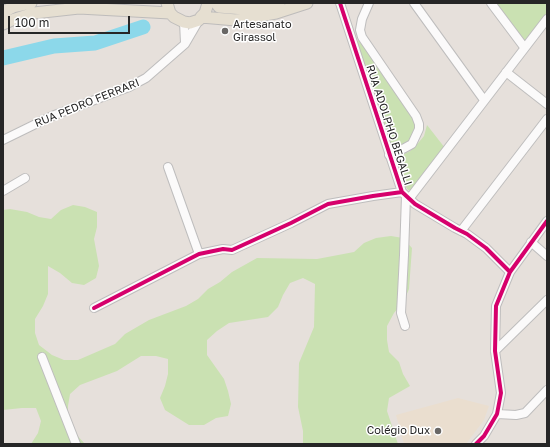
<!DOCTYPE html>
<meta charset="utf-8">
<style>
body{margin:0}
#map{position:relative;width:550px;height:447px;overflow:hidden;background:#e6e0db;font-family:"Golos Text",sans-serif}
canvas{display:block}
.frame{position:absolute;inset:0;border:4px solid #262626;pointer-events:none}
.scale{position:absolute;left:8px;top:16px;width:122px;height:18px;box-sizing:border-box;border:2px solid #262626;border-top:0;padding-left:5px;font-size:12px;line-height:14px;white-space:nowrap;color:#262626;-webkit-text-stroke:3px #fff;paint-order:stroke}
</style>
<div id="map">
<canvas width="550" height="447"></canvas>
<div class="frame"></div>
<div class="scale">100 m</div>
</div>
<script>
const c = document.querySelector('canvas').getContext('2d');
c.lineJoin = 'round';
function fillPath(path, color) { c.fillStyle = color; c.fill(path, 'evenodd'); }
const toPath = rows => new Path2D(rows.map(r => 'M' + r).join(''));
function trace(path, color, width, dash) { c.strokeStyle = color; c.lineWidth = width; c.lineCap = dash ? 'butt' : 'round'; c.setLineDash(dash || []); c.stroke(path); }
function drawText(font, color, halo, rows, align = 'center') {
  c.font = font + ' "Golos Text",sans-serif'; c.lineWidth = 3; c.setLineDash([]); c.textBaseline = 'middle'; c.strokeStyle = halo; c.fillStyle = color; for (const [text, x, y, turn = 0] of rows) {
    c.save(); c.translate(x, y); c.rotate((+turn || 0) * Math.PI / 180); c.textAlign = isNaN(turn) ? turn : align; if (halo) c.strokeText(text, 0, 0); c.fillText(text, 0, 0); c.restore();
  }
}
fillPath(toPath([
 [458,398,489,406,484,420,466,444,404,444,396,415]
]), '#eadecf');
fillPath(toPath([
 [494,3,547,3,547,12,525,43],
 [360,39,416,123,415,133,410,141,391,149,355,43],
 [427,125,445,148,412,190,408,190,405,186,393,160,410,151,419,142,424,136],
 [73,205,85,207,97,212,97,227,94,239,99,266,96,278,84,285,72,283,60,273,48,266,48,294,43,306,35,319,35,333,39,345,52,355,64,360,78,360,115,344,125,334,149,320,186,306,198,299,208,289,220,282,232,272,257,258,317,259,354,252,364,243,376,238,391,236,403,238,412,248,409,289,404,301,394,313,387,326,387,340,389,352,399,362,403,374,410,386,389,398,387,411,398,444,303,444,303,431,298,407,299,363,314,327,315,284,303,278,290,283,283,295,278,307,268,317,229,323,217,331,207,340,207,355,224,379,228,391,231,404,228,416,216,418,204,425,189,425,165,410,160,398,165,386,168,374,168,359,156,356,141,356,117,371,80,385,70,394,68,406,68,421,75,433,85,444,31,444,38,433,41,421,36,408,22,408,3,410,3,210,10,209,27,212,39,217,51,219,61,210]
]), '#cae1b2');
trace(toPath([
 [3,58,54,46,95,43,143,27]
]), '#8cd8ea', 15);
const minor = toPath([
 [340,3,402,192,415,204,455,228,467,234,486,248,510,272],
 [369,3,362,19,360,30,362,37,416,116,419,124,419,129,412,144,401,150,389,155],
 [414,3,484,100],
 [491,3,524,47],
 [184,22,185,43],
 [506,72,547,104],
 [3,140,52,116,129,87,146,78,185,44,199,20],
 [168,167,199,254],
 [3,191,25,178],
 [409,199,547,19],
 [461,231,547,119],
 [531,242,547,256],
 [94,308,199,254,223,249,232,250,291,223,328,204,373,196,402,192],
 [405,326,401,313,404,255,406,196],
 [495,351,547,300],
 [42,357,76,444],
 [497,414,516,415,525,413,547,390],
 [476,444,484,436,497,414,501,393,495,351,496,306,510,272,547,221]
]);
const major = toPath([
 [167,3,170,13,174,17,184,22,190,23,199,20,201,17,205,13,208,3],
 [216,3,219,7,244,9,279,3],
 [3,12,13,7,31,3],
 [201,17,236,20,276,13,307,3],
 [3,24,12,20,34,13,79,8,170,13]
]);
trace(minor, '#bebdbd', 10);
trace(major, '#bebcbb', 13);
trace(minor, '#fbfafa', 8);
trace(major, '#e6dfd1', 11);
trace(toPath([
 [340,3,402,192,415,204,455,228,467,234,486,248,510,272],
 [94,308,199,254,223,249,232,250,291,223,328,204,373,196,402,192],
 [476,444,484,436,497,414,501,393,495,351,496,306,510,272,547,221]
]), '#d6006c', 4);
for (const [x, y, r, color] of [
 [225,31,4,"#696765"],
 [438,431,4,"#696765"]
]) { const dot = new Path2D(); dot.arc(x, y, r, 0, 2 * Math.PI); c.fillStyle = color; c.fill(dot); trace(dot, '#fff', 1.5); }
drawText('11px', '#262626', '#fff', [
 ["Artesanato",233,25],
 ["Girassol",233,38],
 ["Colégio Dux",430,431,"right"]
], 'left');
drawText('11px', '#262626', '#fff', [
 ["RUA PEDRO FERRARI",87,103,-22],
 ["RUA ADOLPHO BEGALLI",389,125,72]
]);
</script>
